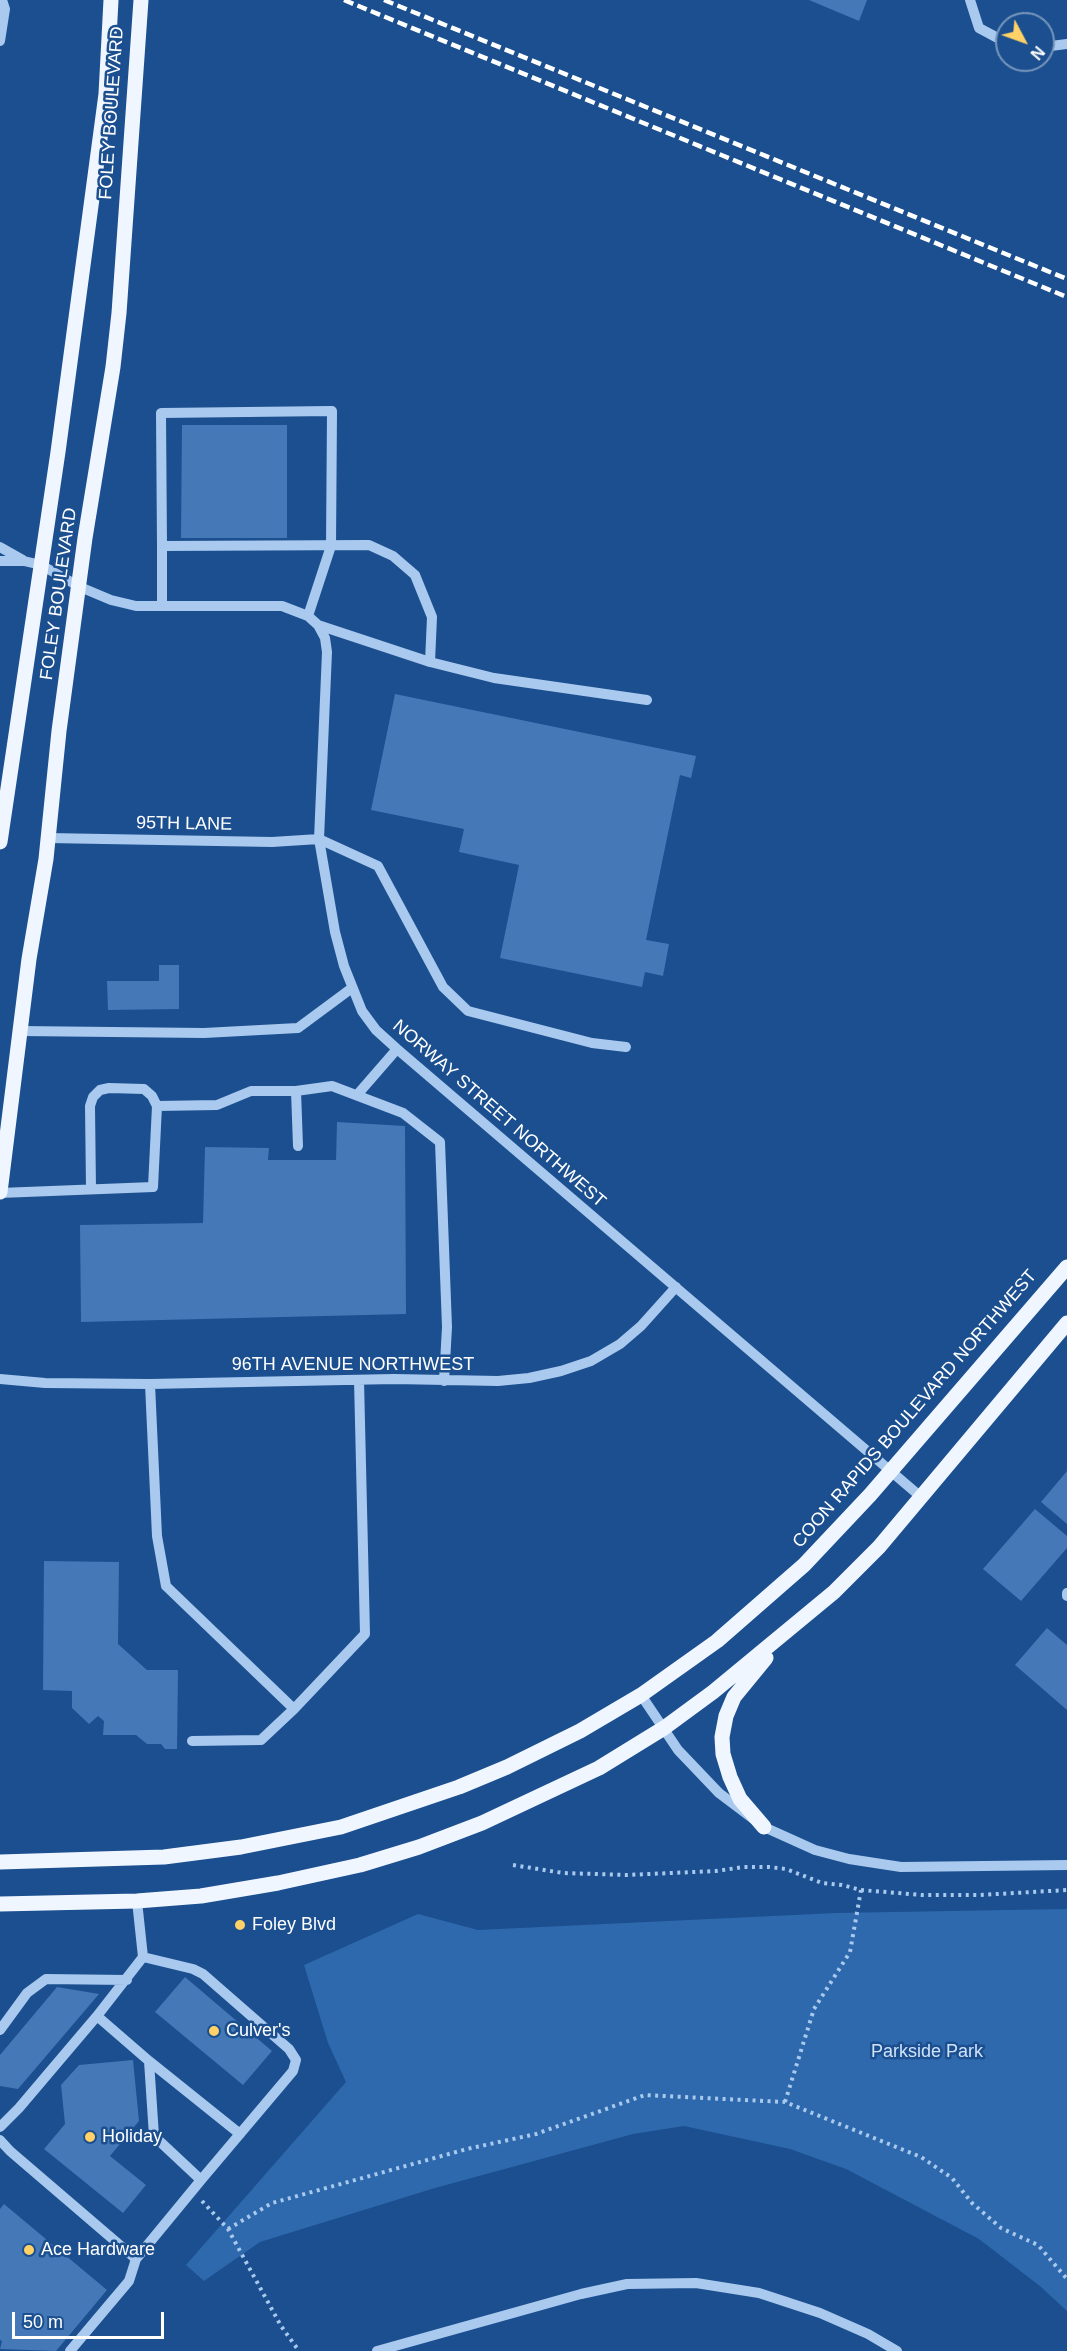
<!DOCTYPE html>
<style>
body{margin:0}
#map{position:relative;width:1067px;height:2351px;overflow:hidden;background:#1b4f8f;font-family:Arial,sans-serif}
canvas{display:block}
.north{position:absolute;left:995px;top:12px;width:60px;height:60px;box-sizing:border-box;background:#1b4f8f;border:2px solid #7695bc;border-radius:50%;rotate:131deg;font-size:16px;font-weight:700;line-height:24px;text-align:center;color:#fff}
.north::after{content:'';display:block;margin:auto;width:21px;height:27px;background:#ffd166;clip-path:polygon(50% 0,100% 100%,50% 72%,0 100%)}
.scale{position:absolute;left:12px;top:2312px;width:152px;height:27px;box-sizing:border-box;border:3px solid #fff;border-top:0;padding-left:8px;font-size:18px;line-height:21px;white-space:nowrap;color:#fff;-webkit-text-stroke:4px #1b4f8f;paint-order:stroke}
</style>
<div id="map">
<canvas width="1067" height="2351"></canvas>
<div class="north">N</div>
<div class="scale">50 m</div>
</div>
<script>
const c = document.querySelector('canvas').getContext('2d');
c.lineJoin = 'round';
function fillPath(path, color) { c.fillStyle = color; c.fill(path, 'evenodd'); }
const toPath = rows => new Path2D(rows.map(r => 'M' + r).join(''));
function trace(path, color, width, dash) { c.strokeStyle = color; c.lineWidth = width; c.lineCap = dash ? 'butt' : 'round'; c.setLineDash(dash || []); c.stroke(path); }
function drawText(font, color, halo, rows, align = 'center') {
  c.font = font + ' Arial,sans-serif'; c.lineWidth = 5; c.setLineDash([]); c.textBaseline = 'middle'; c.strokeStyle = halo; c.fillStyle = color; for (const [text, x, y, turn = 0] of rows) {
    c.save(); c.translate(x, y); c.rotate((+turn || 0) * Math.PI / 180); c.textAlign = isNaN(turn) ? turn : align; if (halo) c.strokeText(text, 0, 0); c.fillText(text, 0, 0); c.restore();
  }
}
fillPath(toPath([
 [1067,1909,1067,2311,1041,2287,979,2239,846,2169,790,2149,684,2126,633,2134,435,2188,260,2242,204,2281,186,2265,346,2082,328,2043,304,1965,418,1914,478,1930,836,1913]
]), '#2e69ad');
fillPath(toPath([
 [809,0,867,0,859,21],
 [182,425,287,425,287,538,181,538],
 [395,694,696,756,691,778,680,775,646,940,669,944,663,976,645,972,642,987,500,958,519,865,459,852,464,829,371,810],
 [159,965,179,965,179,1009,108,1010,107,981,159,981],
 [337,1122,405,1126,406,1314,81,1322,80,1225,203,1223,205,1147,269,1148,268,1160,336,1160],
 [1067,1471,1067,1524,1041,1502],
 [1035,1509,1067,1536,1067,1548,1021,1601,983,1569],
 [44,1561,119,1562,118,1644,147,1670,178,1670,177,1749,165,1749,161,1744,147,1744,136,1735,103,1735,104,1721,98,1716,89,1724,72,1708,72,1691,43,1690],
 [1047,1628,1067,1645,1067,1710,1015,1665],
 [185,1977,272,2051,243,2085,155,2012],
 [57,1987,99,1994,18,2089,0,2086,0,2055],
 [133,2060,139,2121,110,2156,146,2185,123,2213,44,2149,65,2124,61,2085,79,2065],
 [4,2204,107,2290,56,2351,0,2349,2,2341,0,2340,0,2209]
]), '#4478b7');
trace(toPath([
 [513,1865,563,1873,626,1875,716,1871,744,1867,769,1867,786,1869,822,1883,842,1885,861,1890,921,1895,980,1895,1067,1890],
 [785,2102,814,2009,850,1952,861,1890],
 [202,2201,228,2229,281,2326,299,2351],
 [228,2229,272,2203,467,2149,536,2134,645,2095,785,2102,921,2157,952,2178,972,2203,1001,2228,1038,2245,1067,2279]
]), '#a9c9ee', 4, [3, 4.5]);
trace(toPath([
 [970,0,979,28,1007,43],
 [0,41,5,9,2,0],
 [1043,47,1067,44],
 [162,546,161,413,332,411,331,546,308,616],
 [0,547,23,560],
 [0,561,24,561,41,565,80,587,111,600,136,606,282,606,308,616,318,625,325,638,327,652,319,839,335,932,344,966,362,1011,376,1030,397,1049,921,1497],
 [162,606,162,546,369,545,393,556,415,575,432,617,430,662],
 [318,625,430,662,494,678,647,700],
 [48,838,272,842,319,839,378,866,443,987,468,1011,592,1043,626,1047],
 [20,1031,204,1033,298,1028,352,988],
 [296,1091,298,1146],
 [357,1095,397,1049],
 [91,1189,90,1106,93,1097,100,1090,109,1088,144,1089,152,1096,157,1106],
 [0,1193,153,1187,157,1106,217,1105,251,1091,296,1091,332,1086,403,1113,440,1142,447,1327,444,1381],
 [0,1379,45,1383,150,1384,394,1379,498,1381,529,1378,561,1371,591,1361,620,1344,641,1326,676,1287],
 [150,1384,157,1536,166,1586,294,1709,365,1634,359,1380],
 [1067,1593,1067,1596],
 [641,1695,678,1750,719,1793,764,1827,815,1850,849,1859,901,1867,1067,1865],
 [192,1741,261,1740,294,1709],
 [143,1957,193,1969,203,1974,289,2049,296,2060,293,2071,201,2180],
 [0,2030,27,1993,46,1979,127,1980],
 [149,2061,240,2134],
 [0,2127,19,2108,97,2016],
 [0,2140,10,2151,136,2259],
 [70,2351,129,2281,136,2259,201,2180,154,2136,149,2061,97,2016,143,1957,137,1901],
 [377,2351,581,2294,627,2284,696,2283,759,2293,820,2313,868,2334,897,2351]
]), '#a9c9ee', 10);
trace(toPath([
 [0,842,58,452,106,94,111,0],
 [0,1192,29,959,46,859,59,731,85,538,113,367,119,313,141,0],
 [764,1827,740,1799,730,1777,723,1754,722,1737,726,1716,734,1697,766,1658],
 [0,1862,164,1857,241,1847,341,1827,459,1787,507,1767,580,1731,641,1695,717,1641,804,1565,870,1495,1067,1267],
 [0,1904,137,1901,201,1896,278,1883,360,1865,419,1847,482,1823,599,1768,664,1728,713,1692,834,1592,879,1547,1067,1323]
]), '#f0f6ff', 15);
trace(toPath([
 [344,0,1067,297],
 [384,0,1067,279]
]), '#fff', 4.5, [10, 4.5]);
for (const [x, y, r, color] of [
 [240,1925,6,"#ffd166"],
 [214,2031,6,"#ffd166"],
 [90,2137,6,"#ffd166"],
 [29,2250,6,"#ffd166"]
]) { const dot = new Path2D(); dot.arc(x, y, r, 0, 2 * Math.PI); c.fillStyle = color; c.fill(dot); trace(dot, '#1b4f8f', 2); }
drawText('18px', '#fff', '#1b4f8f', [
 ["FOLEY BOULEVARD",112,113,-86],
 ["FOLEY BOULEVARD",59,594,-82],
 ["95TH LANE",184,824,1],
 ["NORWAY STREET NORTHWEST",499,1114,41],
 ["96TH AVENUE NORTHWEST",353,1365],
 ["COON RAPIDS BOULEVARD NORTHWEST",915,1409,-49]
]);
drawText('18px', '#fff', '#1b4f8f', [
 ["Foley Blvd",252,1925],
 ["Culver's",226,2031],
 ["Holiday",102,2137],
 ["Ace Hardware",41,2250]
], 'left');
drawText('18px', '#cfe3fa', '#1b4f8f', [
 ["Parkside Park",927,2052]
]);
</script>
